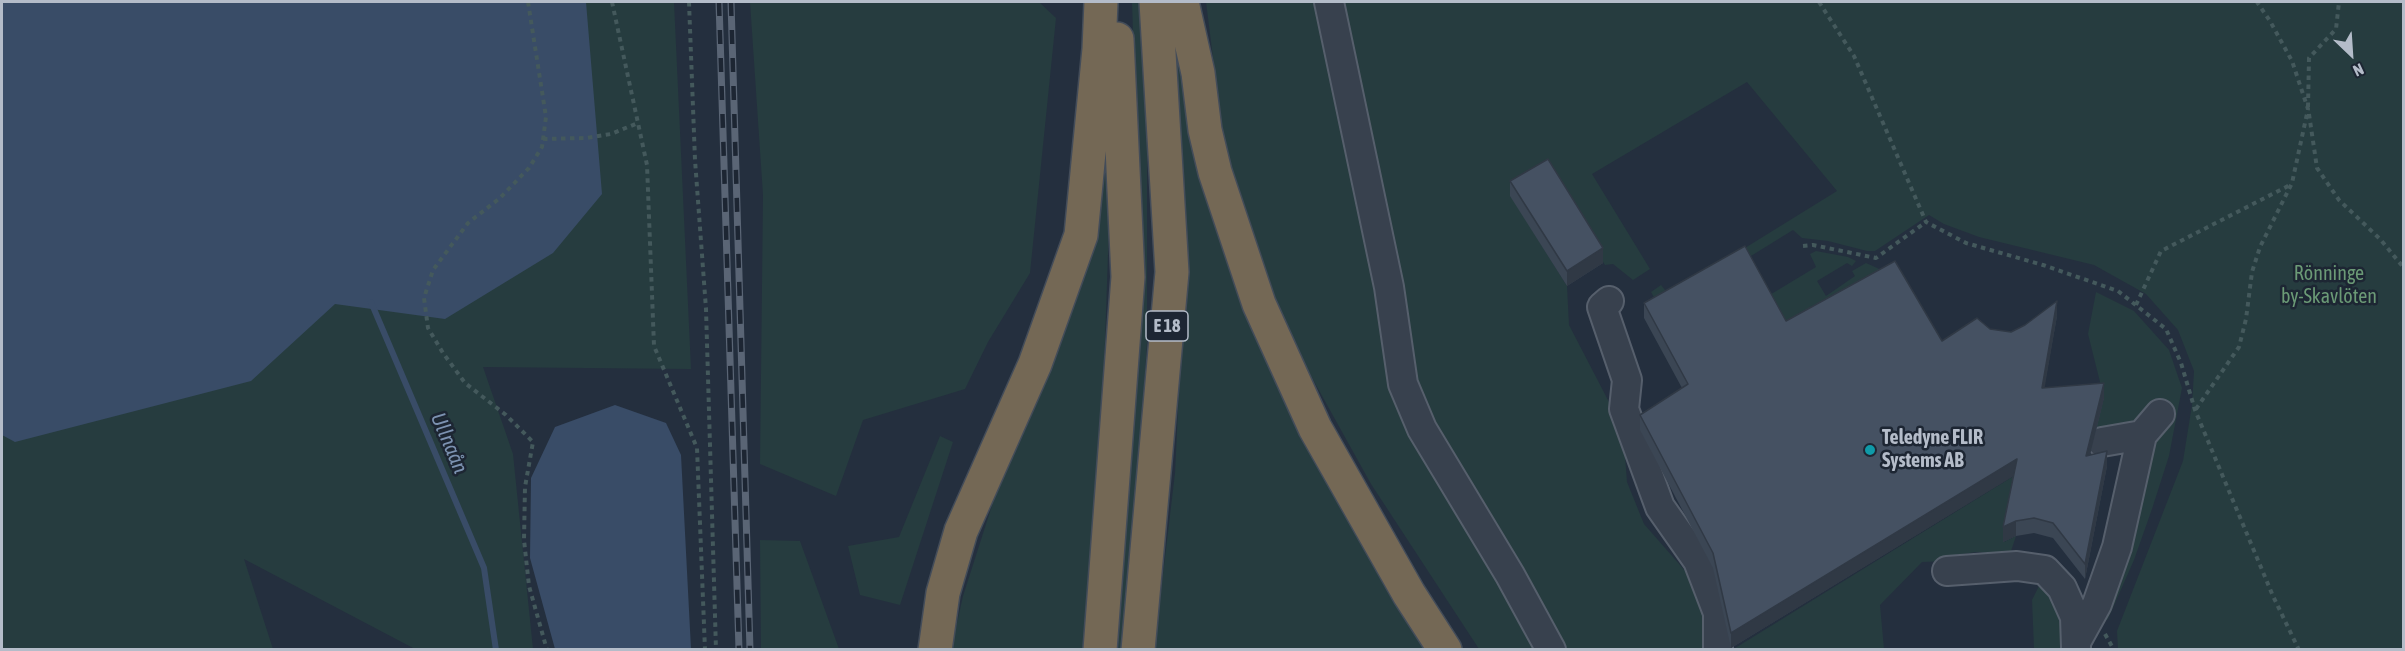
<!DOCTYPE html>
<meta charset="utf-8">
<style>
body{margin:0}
#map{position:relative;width:2405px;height:651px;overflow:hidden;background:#242f3e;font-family:"Asap Condensed",sans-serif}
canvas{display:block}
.frame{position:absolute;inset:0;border:3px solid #b4bcc9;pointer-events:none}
.north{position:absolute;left:2321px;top:24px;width:60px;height:60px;-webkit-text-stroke:4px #1d2633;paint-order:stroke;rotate:155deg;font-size:16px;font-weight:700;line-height:24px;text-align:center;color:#b4bcc9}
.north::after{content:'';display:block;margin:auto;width:21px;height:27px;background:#b4bcc9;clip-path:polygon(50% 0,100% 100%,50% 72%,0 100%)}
</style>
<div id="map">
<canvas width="2405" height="651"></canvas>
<div class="frame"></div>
<div class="north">N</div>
</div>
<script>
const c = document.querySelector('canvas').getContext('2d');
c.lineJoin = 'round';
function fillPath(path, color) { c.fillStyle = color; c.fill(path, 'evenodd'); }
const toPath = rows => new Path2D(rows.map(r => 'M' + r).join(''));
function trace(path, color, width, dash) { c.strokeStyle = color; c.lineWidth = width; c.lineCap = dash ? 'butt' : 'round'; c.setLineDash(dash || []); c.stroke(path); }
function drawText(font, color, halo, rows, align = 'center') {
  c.font = font + ' "Asap Condensed",sans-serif'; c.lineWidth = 5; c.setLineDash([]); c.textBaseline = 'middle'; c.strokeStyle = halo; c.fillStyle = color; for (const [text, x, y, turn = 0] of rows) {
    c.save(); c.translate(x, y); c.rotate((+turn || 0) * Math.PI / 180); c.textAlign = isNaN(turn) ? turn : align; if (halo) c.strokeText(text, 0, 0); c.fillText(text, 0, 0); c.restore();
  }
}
fillPath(toPath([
 [474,2,674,2,691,369,483,367,513,454,533,649,415,649,244,559,273,649,2,649,2,309],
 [750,2,1039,2,1056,18,1030,273,988,342,965,389,863,420,836,496,760,464,763,195],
 [1132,2,1140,2,1147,116,1147,342,1139,468,1124,649,1112,650,1135,94],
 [1206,2,2403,2,2403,649,2118,649,2117,631,2183,461,2192,405,2194,371,2178,330,2146,294,2094,265,1979,237,1944,224,1929,215,1875,251,1867,251,1828,241,1802,238,1793,230,1662,311,1651,292,1661,285,1669,295,1837,191,1747,82,1592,174,1650,269,1633,280,1613,264,1605,265,1548,174,1511,196,1567,286,1569,325,1623,429,1627,482,1644,524,1687,573,1706,618,1707,649,1479,649,1371,484,1296,349,1242,224,1223,138],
 [1181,50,1211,212,1254,335,1292,417,1436,649,1154,650,1175,473,1180,367,1175,51],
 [1107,161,1111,167,1104,371,1084,649,951,650,963,596,1011,446,1101,166],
 [1816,251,1848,257,1856,261,1852,266,1847,263,1817,281,1826,296,1855,276,1852,271,1866,263,1895,276,1788,332,1768,296,1816,267,1810,254],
 [2096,292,2134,311,2169,350,2182,388,2169,456,2152,509,2134,560,2108,619,2103,622,2157,407,2132,422,2095,433,2104,398,2088,334],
 [940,436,953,442,900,605,860,595,848,546,899,537],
 [2017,474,2004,542,2016,536,2010,554,1976,552,1956,555,1949,561,1922,562,1880,605,1884,649,1732,650],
 [760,540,800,541,839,649,761,649],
 [2039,586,2053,590,2068,623,2068,649,2034,649,2032,600]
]), '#263c3f');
fillPath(toPath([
 [2,2,586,2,602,194,553,253,445,319,335,304,251,381,15,442,2,435],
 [615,405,666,423,681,455,691,649,555,649,530,558,531,478,555,427]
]), '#394c67');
trace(toPath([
 [371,302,484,568,496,650]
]), '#394c67', 6);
const minor = toPath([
 [1329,2,1389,287,1403,384,1422,429,1510,575,1551,650],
 [1609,301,1602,307,1627,380,1624,409,1660,507,1698,561,1718,613,1718,650],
 [2102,442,2142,435],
 [1947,571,2017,566,2045,570,2062,588,2075,617,2076,647],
 [2076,642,2097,604,2117,547,2142,435,2160,414]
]);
const highway = toPath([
 [1182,2,1198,73,1205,130,1215,172,1259,304,1315,428,1409,594,1445,650],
 [935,650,943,593,961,531,1035,364,1081,235,1099,49,1101,2],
 [1100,650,1128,277,1117,39],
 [1138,650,1172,272,1156,2]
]);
trace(minor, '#565f6c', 32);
trace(highway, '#434c59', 36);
trace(toPath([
 [528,2,546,117,542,147,529,168,500,198,468,223,433,270,424,298,428,328,443,353,465,383,506,415,533,442,525,487,524,540,529,586,547,650],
 [612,2,647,165,654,346,697,448,705,650],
 [689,2,695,160,706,309,716,650],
 [1819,2,1854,56,1926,222,1966,243,2043,265,2118,291,2166,329,2181,363,2195,410,2273,596,2299,650],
 [2308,107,2309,58,2336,29,2339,2],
 [2309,114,2317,168,2339,200,2380,239,2404,268],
 [543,139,586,138,611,134,638,123],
 [1803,246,1813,245,1876,258,1926,222],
 [2136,305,2161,251,2292,184],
 [2196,409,2239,347,2246,319,2252,272,2260,247,2292,183,2308,109,2292,61,2270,21,2257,2],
 [2105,634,2114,650]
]), '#44595c', 4, [4.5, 4.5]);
trace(minor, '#38414e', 28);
trace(highway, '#746855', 33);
const rail = toPath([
 [719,2,739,650],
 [731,2,750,650]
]);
trace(rail, '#5a6575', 7);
trace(rail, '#1d2633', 4.5, [14]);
fillPath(toPath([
 [1510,181,1603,263,1567,286,1510,196],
 [1644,303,1942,341,1990,329,2011,332,2057,316,2044,388,2104,398,2090,455,2107,466,2085,579,2053,538,2034,533,2016,536,2003,542,2013,476,1731,648,1713,568,1640,430,1640,415,1682,388,1644,318]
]), '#3b4654');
fillPath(toPath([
 [1603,248,1603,263,1567,286,1567,271],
 [2057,301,2057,316,2042,403,2042,388],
 [2104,383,2104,398,2086,471,2086,456],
 [2107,451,2107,466,2085,579,2085,564],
 [2017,459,2017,474,1731,648,1731,633],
 [2016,521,2016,536,2003,542,2003,527]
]), '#303945');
const building = toPath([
 [1548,159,1603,248,1567,271,1510,181,1548,159],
 [1745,246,1786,321,1895,261,1942,341,1977,318,1990,329,2011,332,2025,325,2057,301,2042,388,2104,383,2086,456,2107,451,2085,564,2053,523,2034,518,2016,521,2003,527,2017,459,1731,633,1713,553,1640,415,1688,384,1644,303,1745,246]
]);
fillPath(building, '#455162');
trace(building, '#303945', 1.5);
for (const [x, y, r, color] of [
 [1870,450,6,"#0f9aa8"]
]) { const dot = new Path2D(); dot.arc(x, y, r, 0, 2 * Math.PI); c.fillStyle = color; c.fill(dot); trace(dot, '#1d2633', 2); }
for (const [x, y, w] of [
 [1167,326,42]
]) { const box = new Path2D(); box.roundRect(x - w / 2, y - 15, w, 30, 4.5); c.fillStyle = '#1d2633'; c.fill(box); trace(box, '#b4bcc9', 1.5); }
drawText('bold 18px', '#b4bcc9', null, [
 ["E 18",1167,326]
]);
drawText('20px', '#6b9a76', '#1d2633', [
 ["Rönninge",2329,274],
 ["by-Skavlöten",2329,297]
]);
drawText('bold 20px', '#b4bcc9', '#1d2633', [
 ["Teledyne FLIR",1882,438],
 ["Systems AB",1882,461]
], 'left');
drawText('italic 21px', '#7c92b1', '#1d2633', [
 ["Ullnaån",449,443,67]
]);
</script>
